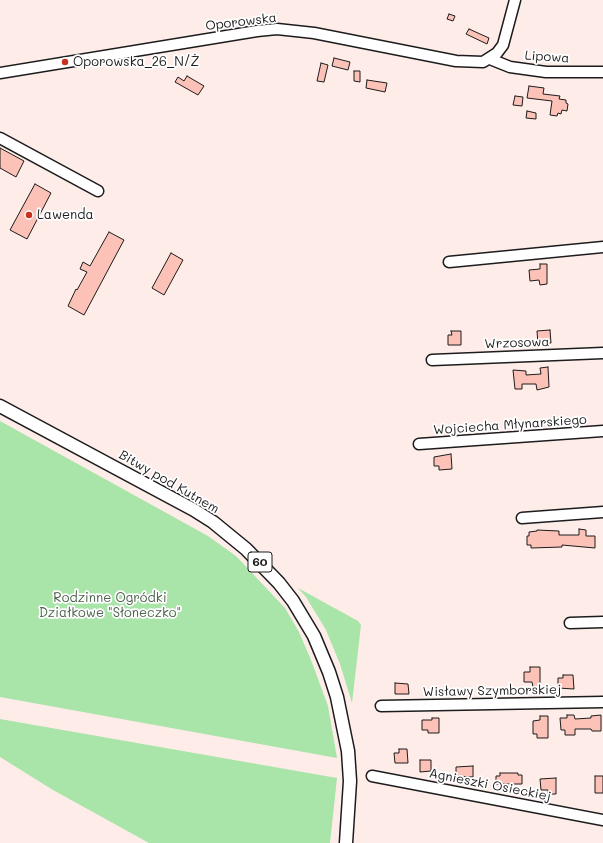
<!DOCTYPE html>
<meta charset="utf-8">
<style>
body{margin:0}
canvas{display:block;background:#feece9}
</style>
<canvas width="603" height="843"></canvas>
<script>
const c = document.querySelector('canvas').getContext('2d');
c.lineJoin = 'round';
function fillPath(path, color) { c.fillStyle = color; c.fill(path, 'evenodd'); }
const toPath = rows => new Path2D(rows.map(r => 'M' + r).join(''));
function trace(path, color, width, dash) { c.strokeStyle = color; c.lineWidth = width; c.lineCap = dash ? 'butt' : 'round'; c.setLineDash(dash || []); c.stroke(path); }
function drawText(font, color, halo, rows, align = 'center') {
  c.font = font + ' Mali,sans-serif'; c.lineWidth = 3.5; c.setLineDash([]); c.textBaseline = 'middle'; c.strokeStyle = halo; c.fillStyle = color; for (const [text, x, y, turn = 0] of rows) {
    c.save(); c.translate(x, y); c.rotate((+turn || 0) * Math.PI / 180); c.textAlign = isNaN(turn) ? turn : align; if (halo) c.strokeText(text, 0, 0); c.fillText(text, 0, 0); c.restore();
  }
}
fillPath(toPath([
 [0,421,208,536,236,556,285,608,299,632,311,660,328,706,337,758,0,697],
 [298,588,358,621,361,625,352,703,340,664,326,630,306,597],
 [0,719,337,778,330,843,149,843,53,790,0,757]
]), '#a9e4a9');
const building = toPath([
 [449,14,455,16,453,21,447,19,449,14],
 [469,29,489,38,487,44,466,34,469,29],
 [334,58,350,62,348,70,332,66,334,58],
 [321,63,328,65,324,82,317,81,321,63],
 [354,71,360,71,360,82,354,81,354,71],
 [187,76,204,86,198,95,175,82,178,77,184,81,187,76],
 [367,80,387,83,385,92,366,88,367,80],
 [529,86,544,88,543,94,560,96,559,99,566,100,566,103,568,104,567,111,562,110,561,114,558,113,557,116,550,115,552,101,527,98,529,86],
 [515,96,523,97,522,106,513,105,515,96],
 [527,111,536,113,536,119,526,118,527,111],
 [0,148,24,161,16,177,0,168,0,148],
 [35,184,51,193,27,239,10,230,35,184],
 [109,232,124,240,84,315,68,306,76,289,77,290,87,272,80,269,83,262,90,266,109,232],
 [171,253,183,260,164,295,152,288,171,253],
 [540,264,547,264,547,284,540,285,539,280,530,281,529,270,540,269,540,264],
 [550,330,551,343,538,344,537,331,550,330],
 [451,331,461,331,461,345,448,345,448,335,452,335,451,331],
 [548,367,549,387,537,390,536,384,522,384,522,389,515,389,513,370,526,371,526,375,541,374,540,368,548,367],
 [451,454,452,469,439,470,439,466,434,466,434,457,451,454],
 [579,529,586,530,586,536,595,536,595,548,562,545,562,547,531,548,531,545,527,545,527,536,529,536,529,532,537,531,537,530,559,531,559,535,579,535,579,529],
 [530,667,540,667,540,687,533,687,532,682,524,682,524,672,530,672,530,667],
 [563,675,573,675,574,689,558,688,558,678,563,678,563,675],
 [395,683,408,684,409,694,395,694,395,683],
 [567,715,574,715,575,719,591,718,591,716,601,715,601,731,592,731,591,729,575,729,575,735,565,735,565,730,561,730,560,718,567,718,567,715],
 [540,716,548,716,548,738,537,738,537,734,533,734,533,721,540,720,540,716],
 [432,718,439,718,439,733,428,733,428,730,422,730,422,720,432,720,432,718],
 [399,749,407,749,408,763,395,763,394,753,399,753,399,749],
 [420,760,431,760,431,771,420,772,420,760],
 [473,766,473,777,456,776,456,767,473,766],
 [500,773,518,773,518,775,522,775,522,784,496,784,496,776,500,776,500,773],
 [595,776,603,776,603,793,595,793,595,776],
 [556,778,556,794,548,794,548,790,541,790,540,779,556,778]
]);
fillPath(building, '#fcc1b7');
trace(building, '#1c1c1c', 1);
const minor = toPath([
 [490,59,510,67,546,72,603,72],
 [0,73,257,31,277,29,314,33,456,61,483,62,497,53,503,45,515,0],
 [0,138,98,191],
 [449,262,603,247],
 [432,360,603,353],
 [419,444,603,431],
 [522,518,603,512],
 [570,623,603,622],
 [381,706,603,702],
 [372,776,603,820]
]);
const major = toPath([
 [0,406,194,510,213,522,246,549,279,583,293,601,314,636,329,672,337,697,348,751,350,781,346,843]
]);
trace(minor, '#1c1c1c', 13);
trace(major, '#1c1c1c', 15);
trace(minor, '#fff', 10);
trace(major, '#fff', 12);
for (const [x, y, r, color] of [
 [65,62,4,"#c8321e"],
 [29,215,4,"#c8321e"]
]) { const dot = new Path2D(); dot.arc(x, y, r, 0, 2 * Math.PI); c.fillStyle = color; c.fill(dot); trace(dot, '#fff', 1.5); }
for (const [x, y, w] of [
 [260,562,24]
]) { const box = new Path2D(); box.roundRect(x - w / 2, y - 10, w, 20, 3); c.fillStyle = '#fff'; c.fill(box); trace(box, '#1c1c1c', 1); }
drawText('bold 12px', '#1c1c1c', null, [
 ["60",260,562]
]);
drawText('13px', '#1c1c1c', '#fff', [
 ["Oporowska",241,22,-7],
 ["Lipowa",547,57,4],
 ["Wrzosowa",517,343,-2],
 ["Wojciecha Młynarskiego",510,425,-4],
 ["Bitwy pod Kutnem",169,482,30],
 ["Wisławy Szymborskiej",492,691,-1],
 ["Agnieszki Osieckiej",490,785,11]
]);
drawText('13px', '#1c1c1c', '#fff', [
 ["Oporowska_26_N/Ż",73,62],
 ["Lawenda",37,215]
], 'left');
drawText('13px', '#4d624d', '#fff', [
 ["Rodzinne Ogródki",110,598],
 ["Działkowe \"Słoneczko\"",110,613]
]);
</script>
